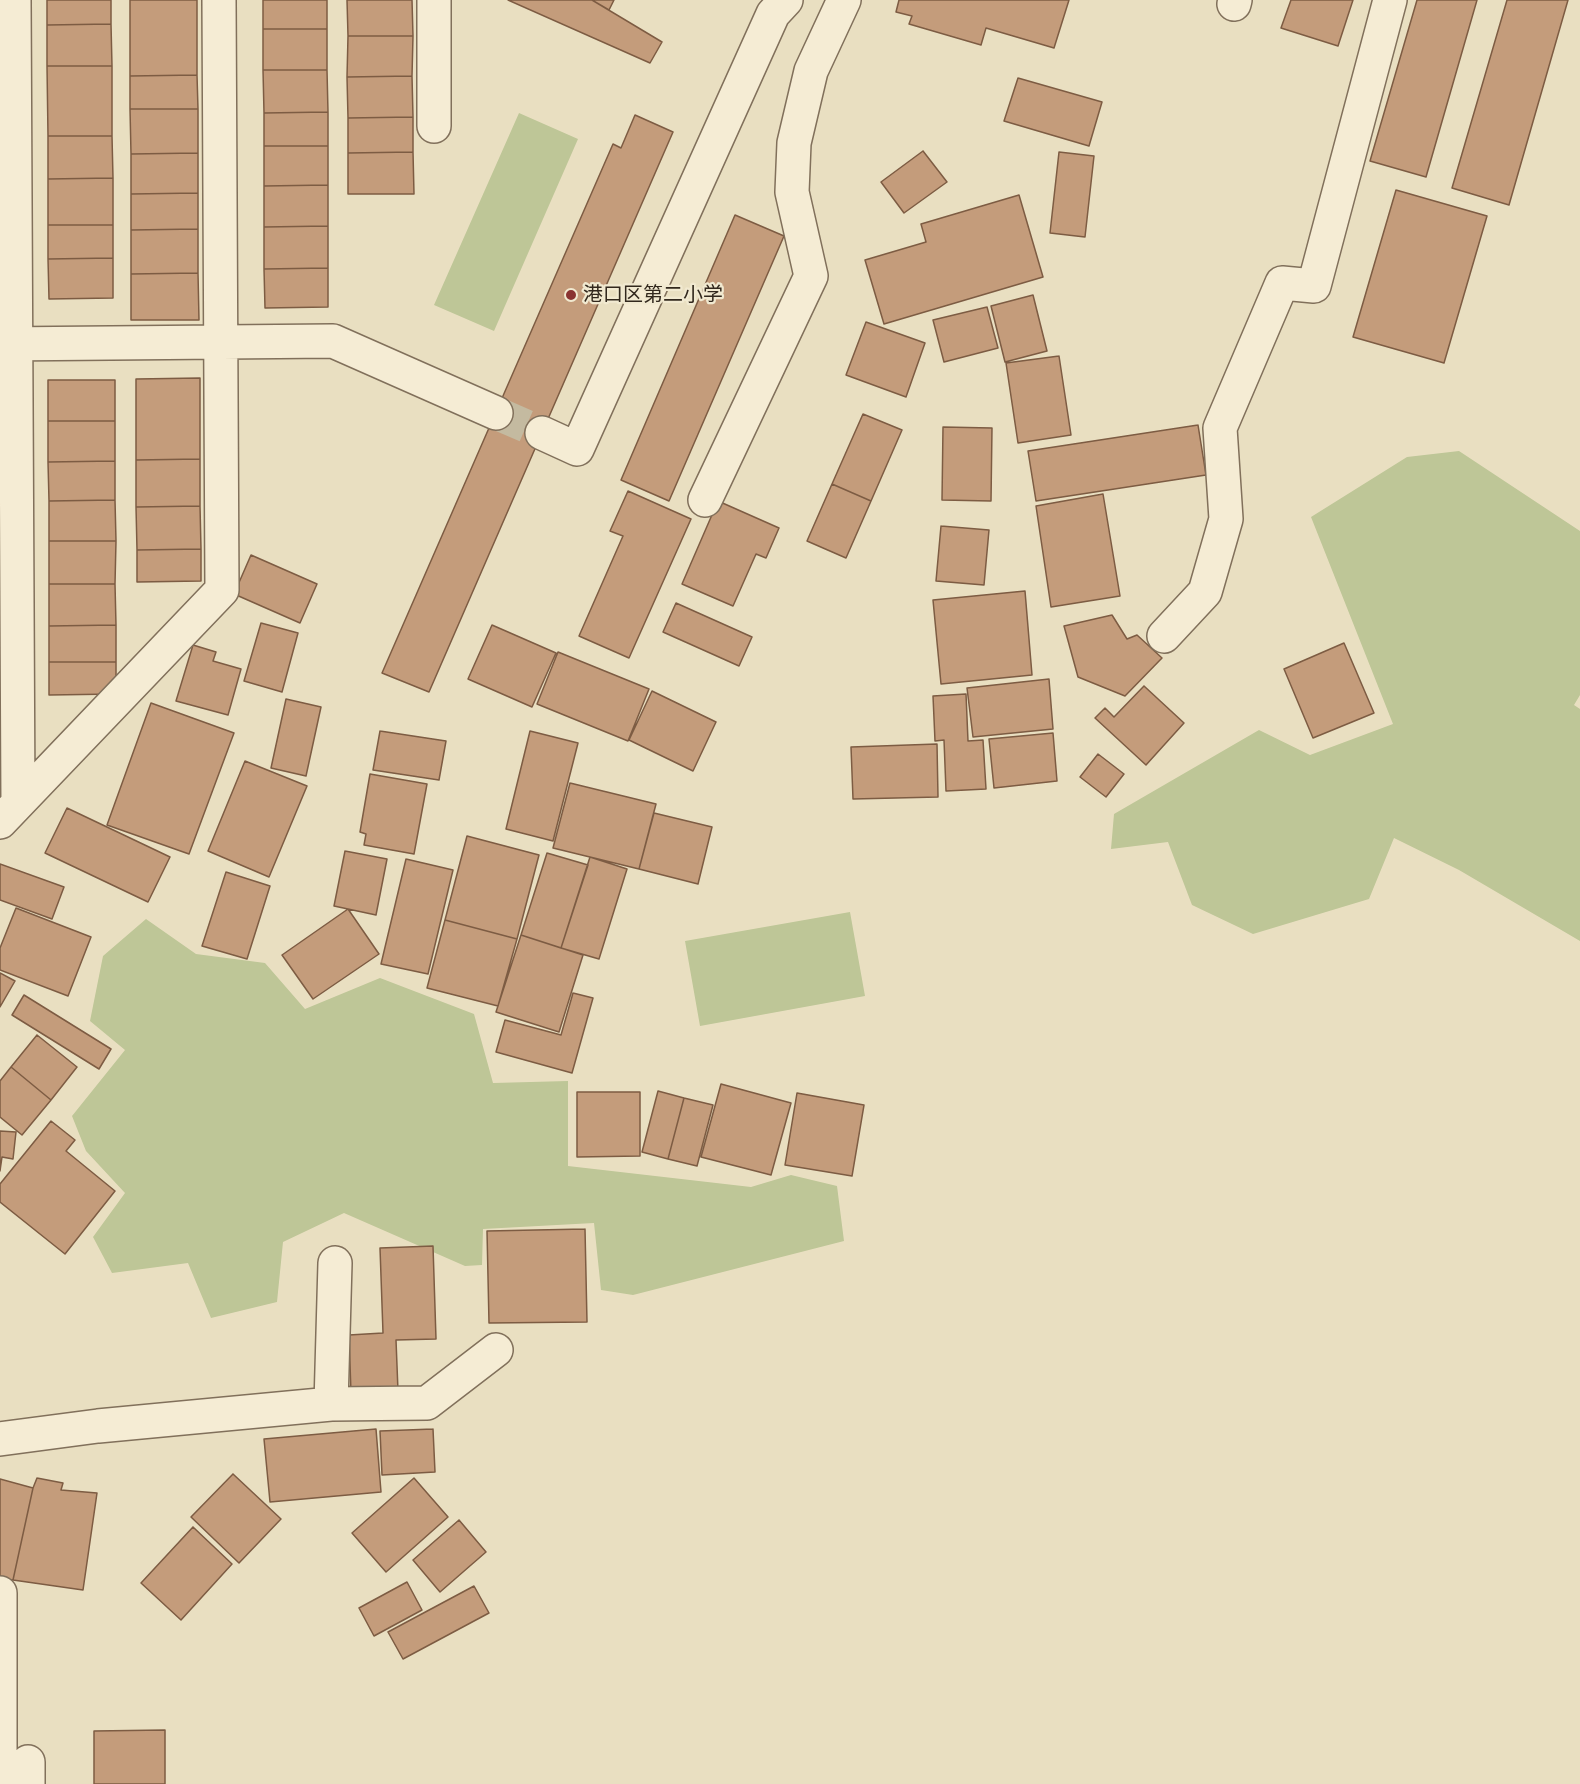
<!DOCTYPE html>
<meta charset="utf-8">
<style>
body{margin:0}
canvas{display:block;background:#e9dfc1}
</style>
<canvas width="1580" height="1784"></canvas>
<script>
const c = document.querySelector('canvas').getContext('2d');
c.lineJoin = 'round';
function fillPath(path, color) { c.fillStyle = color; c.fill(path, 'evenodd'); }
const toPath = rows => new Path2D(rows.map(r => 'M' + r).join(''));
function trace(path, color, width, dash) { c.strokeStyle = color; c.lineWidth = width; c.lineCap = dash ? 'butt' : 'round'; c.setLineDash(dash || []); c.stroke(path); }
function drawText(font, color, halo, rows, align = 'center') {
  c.font = font + ' Literata,"Noto Sans SC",serif'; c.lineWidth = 4.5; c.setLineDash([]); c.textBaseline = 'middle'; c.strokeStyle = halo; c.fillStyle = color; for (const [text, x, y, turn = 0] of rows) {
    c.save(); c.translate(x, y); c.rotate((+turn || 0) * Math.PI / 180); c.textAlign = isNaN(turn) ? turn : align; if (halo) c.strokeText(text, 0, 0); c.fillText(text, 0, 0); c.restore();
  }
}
fillPath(toPath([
 [519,113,578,139,494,331,434,305],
 [1459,451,1580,531,1580,695,1574,705,1580,709,1580,941,1459,870,1394,838,1369,899,1253,934,1192,905,1168,842,1111,849,1114,814,1259,730,1310,755,1393,724,1311,517,1407,457],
 [850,912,865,996,700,1026,685,941],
 [146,919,196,954,265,963,305,1009,380,978,474,1014,493,1083,568,1081,568,1166,751,1187,791,1175,837,1186,844,1241,633,1295,601,1290,594,1223,483,1229,482,1265,465,1266,344,1213,283,1242,277,1302,211,1318,188,1263,112,1273,93,1237,125,1193,86,1151,72,1116,125,1050,90,1021,103,956]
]), '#bec697');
const building = toPath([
 [47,0,111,0,111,24,47,25,47,0],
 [130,0,197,0,197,75,130,76,130,0],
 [263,0,327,0,327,29,263,29,263,0],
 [347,0,412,0,413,36,348,36,347,0],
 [508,0,592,0,662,42,650,63,508,0],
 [592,0,614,0,609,10,592,0],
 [899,0,1069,0,1054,48,986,28,981,45,909,24,912,16,896,12,899,0],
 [1291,0,1353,0,1338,46,1281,28,1291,0],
 [1417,0,1477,0,1426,177,1370,161,1417,0],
 [1507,0,1568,0,1509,205,1452,188,1507,0],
 [111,24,112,66,47,66,47,25,111,24],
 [263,29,327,29,327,70,263,70,263,29],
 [348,36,413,36,412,76,347,77,348,36],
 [47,66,112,66,112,136,48,136,47,66],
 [263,70,327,70,328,112,264,113,263,70],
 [197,75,198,109,130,109,130,76,197,75],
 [412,76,413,117,348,118,347,77,412,76],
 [1018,78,1102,102,1089,146,1004,121,1018,78],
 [130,109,198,109,198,153,131,154,130,109],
 [328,112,328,146,264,146,264,113,328,112],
 [635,115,673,132,429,692,382,673,613,144,621,148,635,115],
 [413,117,413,152,348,153,348,118,413,117],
 [48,136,112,136,113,178,48,179,48,136],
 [264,146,328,146,328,185,264,186,264,146],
 [923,151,947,182,904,213,881,182,923,151],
 [413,152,414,194,348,194,348,153,413,152],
 [1059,152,1094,156,1085,237,1050,233,1059,152],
 [198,153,198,193,131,194,131,154,198,153],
 [113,178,113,225,48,225,48,179,113,178],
 [328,185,328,226,264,227,264,186,328,185],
 [1396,190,1487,216,1444,363,1353,337,1396,190],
 [198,193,198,229,131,230,131,194,198,193],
 [1019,195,1043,277,884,324,865,260,926,242,921,224,1019,195],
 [735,215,784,236,669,501,621,480,735,215],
 [48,225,113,225,113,258,48,259,48,225],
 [328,226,328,268,264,269,264,227,328,226],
 [198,229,198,273,131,274,131,230,198,229],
 [113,258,113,298,49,299,48,259,113,258],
 [328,268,328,307,265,308,264,269,328,268],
 [198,273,199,320,131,320,131,274,198,273],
 [1033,295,1047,351,1005,362,991,306,1033,295],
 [987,307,998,348,944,362,933,320,987,307],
 [866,322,925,343,906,397,846,375,866,322],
 [1059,356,1071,435,1018,443,1006,363,1059,356],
 [200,378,200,459,136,460,136,379,200,378],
 [48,380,115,380,115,421,48,421,48,380],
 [863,414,902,430,871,501,832,484,863,414],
 [48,421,115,421,115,461,48,462,48,421],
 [1198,425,1206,475,1036,501,1028,451,1198,425],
 [943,427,992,428,991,501,942,500,943,427],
 [200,459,200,506,136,507,136,460,200,459],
 [115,461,115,500,49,501,48,462,115,461],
 [832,484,871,501,846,558,807,541,832,484],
 [628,491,691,519,629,658,579,636,623,536,610,531,628,491],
 [1103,494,1120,596,1051,607,1036,506,1103,494],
 [115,500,116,541,49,541,49,501,115,500],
 [718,501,779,528,766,558,756,554,733,606,682,584,718,501],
 [200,506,201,549,137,550,136,507,200,506],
 [941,526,989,530,984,585,936,581,941,526],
 [49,541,116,541,115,584,49,584,49,541],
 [201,549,201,581,137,582,137,550,201,549],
 [251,555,317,584,300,623,234,594,251,555],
 [49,584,115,584,116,625,49,626,49,584],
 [1025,591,1032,675,941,684,933,600,1025,591],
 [676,603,752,637,739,666,663,632,676,603],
 [1112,615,1127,639,1137,635,1162,658,1125,696,1078,677,1064,626,1112,615],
 [261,623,298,633,282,692,244,681,261,623],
 [116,625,116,662,49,662,49,626,116,625],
 [492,625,556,653,532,707,468,679,492,625],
 [1344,643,1374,713,1313,738,1284,669,1344,643],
 [193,645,216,652,213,661,241,669,228,715,176,701,193,645],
 [558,652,649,689,628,741,537,704,558,652],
 [49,662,116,662,116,694,49,695,49,662],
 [1049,679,1053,729,973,737,967,688,1049,679],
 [1144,686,1184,723,1146,765,1095,718,1105,708,1114,717,1144,686],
 [652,691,716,722,693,771,629,740,652,691],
 [966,694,968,741,983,740,986,789,946,791,944,740,935,741,933,696,966,694],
 [286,699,321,707,306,776,271,768,286,699],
 [151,703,234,733,189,854,107,825,151,703],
 [380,731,446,741,439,780,373,770,380,731],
 [530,731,578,743,553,841,506,829,530,731],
 [1053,733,1057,781,994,788,989,739,1053,733],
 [937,744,938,797,853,799,851,747,937,744],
 [1098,754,1124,774,1106,797,1080,777,1098,754],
 [245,761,307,786,269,877,208,851,245,761],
 [370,774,427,784,414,854,364,845,366,834,360,832,370,774],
 [570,783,656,804,639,869,553,848,570,783],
 [67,808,170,857,148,902,45,853,67,808],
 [654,813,712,827,698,884,639,869,654,813],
 [467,836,539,855,517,939,445,920,467,836],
 [345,851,387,859,376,915,334,906,345,851],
 [547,853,588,865,561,948,521,935,547,853],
 [590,857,627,869,599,959,561,948,590,857],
 [406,859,453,870,428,974,381,964,406,859],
 [0,864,64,887,52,919,0,900,0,864],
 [226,872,270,886,247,959,202,946,226,872],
 [16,908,91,937,68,996,0,970,0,948,16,908],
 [348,909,379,954,313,999,282,955,348,909],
 [445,920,517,939,498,1006,427,988,445,920],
 [521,935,583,955,559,1032,496,1012,521,935],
 [0,973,15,981,0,1007,0,973],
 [573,993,593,998,572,1073,496,1052,505,1020,561,1035,573,993],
 [24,995,111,1049,99,1069,12,1015,24,995],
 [37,1035,77,1067,51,1100,11,1067,37,1035],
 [11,1067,51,1100,22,1135,0,1117,0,1081,11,1067],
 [721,1084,791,1103,771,1175,701,1157,721,1084],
 [658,1091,684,1098,668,1159,642,1152,658,1091],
 [577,1092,640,1092,640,1156,577,1157,577,1092],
 [797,1093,864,1105,852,1176,785,1165,797,1093],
 [684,1098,713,1105,697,1166,668,1159,684,1098],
 [51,1121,75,1140,66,1151,115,1191,65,1254,0,1202,0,1184,51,1121],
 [0,1131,16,1132,13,1159,2,1157,0,1171,0,1131],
 [585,1229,587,1322,489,1323,487,1231,585,1229],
 [433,1246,436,1339,396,1340,398,1391,351,1393,349,1335,383,1333,380,1248,433,1246],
 [376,1429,381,1492,270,1502,264,1439,376,1429],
 [433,1429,435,1472,382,1475,380,1431,433,1429],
 [233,1474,281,1519,239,1563,191,1517,233,1474],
 [37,1478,63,1483,61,1490,97,1493,83,1590,13,1580,33,1488,37,1478],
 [414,1478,448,1517,386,1572,352,1533,414,1478],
 [0,1479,33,1488,13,1580,0,1579,0,1479],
 [459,1520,486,1552,440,1592,413,1560,459,1520],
 [193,1527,232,1564,181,1620,141,1583,193,1527],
 [407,1582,422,1610,374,1636,359,1608,407,1582],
 [474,1586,489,1613,403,1659,388,1632,474,1586],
 [165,1730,165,1784,94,1784,94,1731,165,1730]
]);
fillPath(building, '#c49c7b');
trace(building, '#7d5c43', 1.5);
trace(toPath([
 [496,413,542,433]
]), '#c4baa0', 33, [33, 16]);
const minor = toPath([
 [14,0,18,803],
 [434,0,434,126],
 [1234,4,1235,0],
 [0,344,333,341,496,413],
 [542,433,577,449,773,14,786,0],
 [705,500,811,276,792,192,794,143,811,71,844,0],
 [1164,636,1205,592,1226,519,1220,428,1282,283,1314,286,1390,0],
 [0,822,222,590,219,0],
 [331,1404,335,1263],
 [0,1439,98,1426,331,1404,427,1403,496,1350],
 [0,1593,0,1784],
 [28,1784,28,1762]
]);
trace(minor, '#81705b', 36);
trace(minor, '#f5ecd4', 33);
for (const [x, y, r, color] of [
 [571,295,6,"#8a3331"]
]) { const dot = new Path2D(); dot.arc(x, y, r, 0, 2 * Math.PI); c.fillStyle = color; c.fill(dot); trace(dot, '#f1e9d0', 2); }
drawText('20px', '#32281d', '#f1e9d0', [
 ["港口区第二小学",583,295]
], 'left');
</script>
